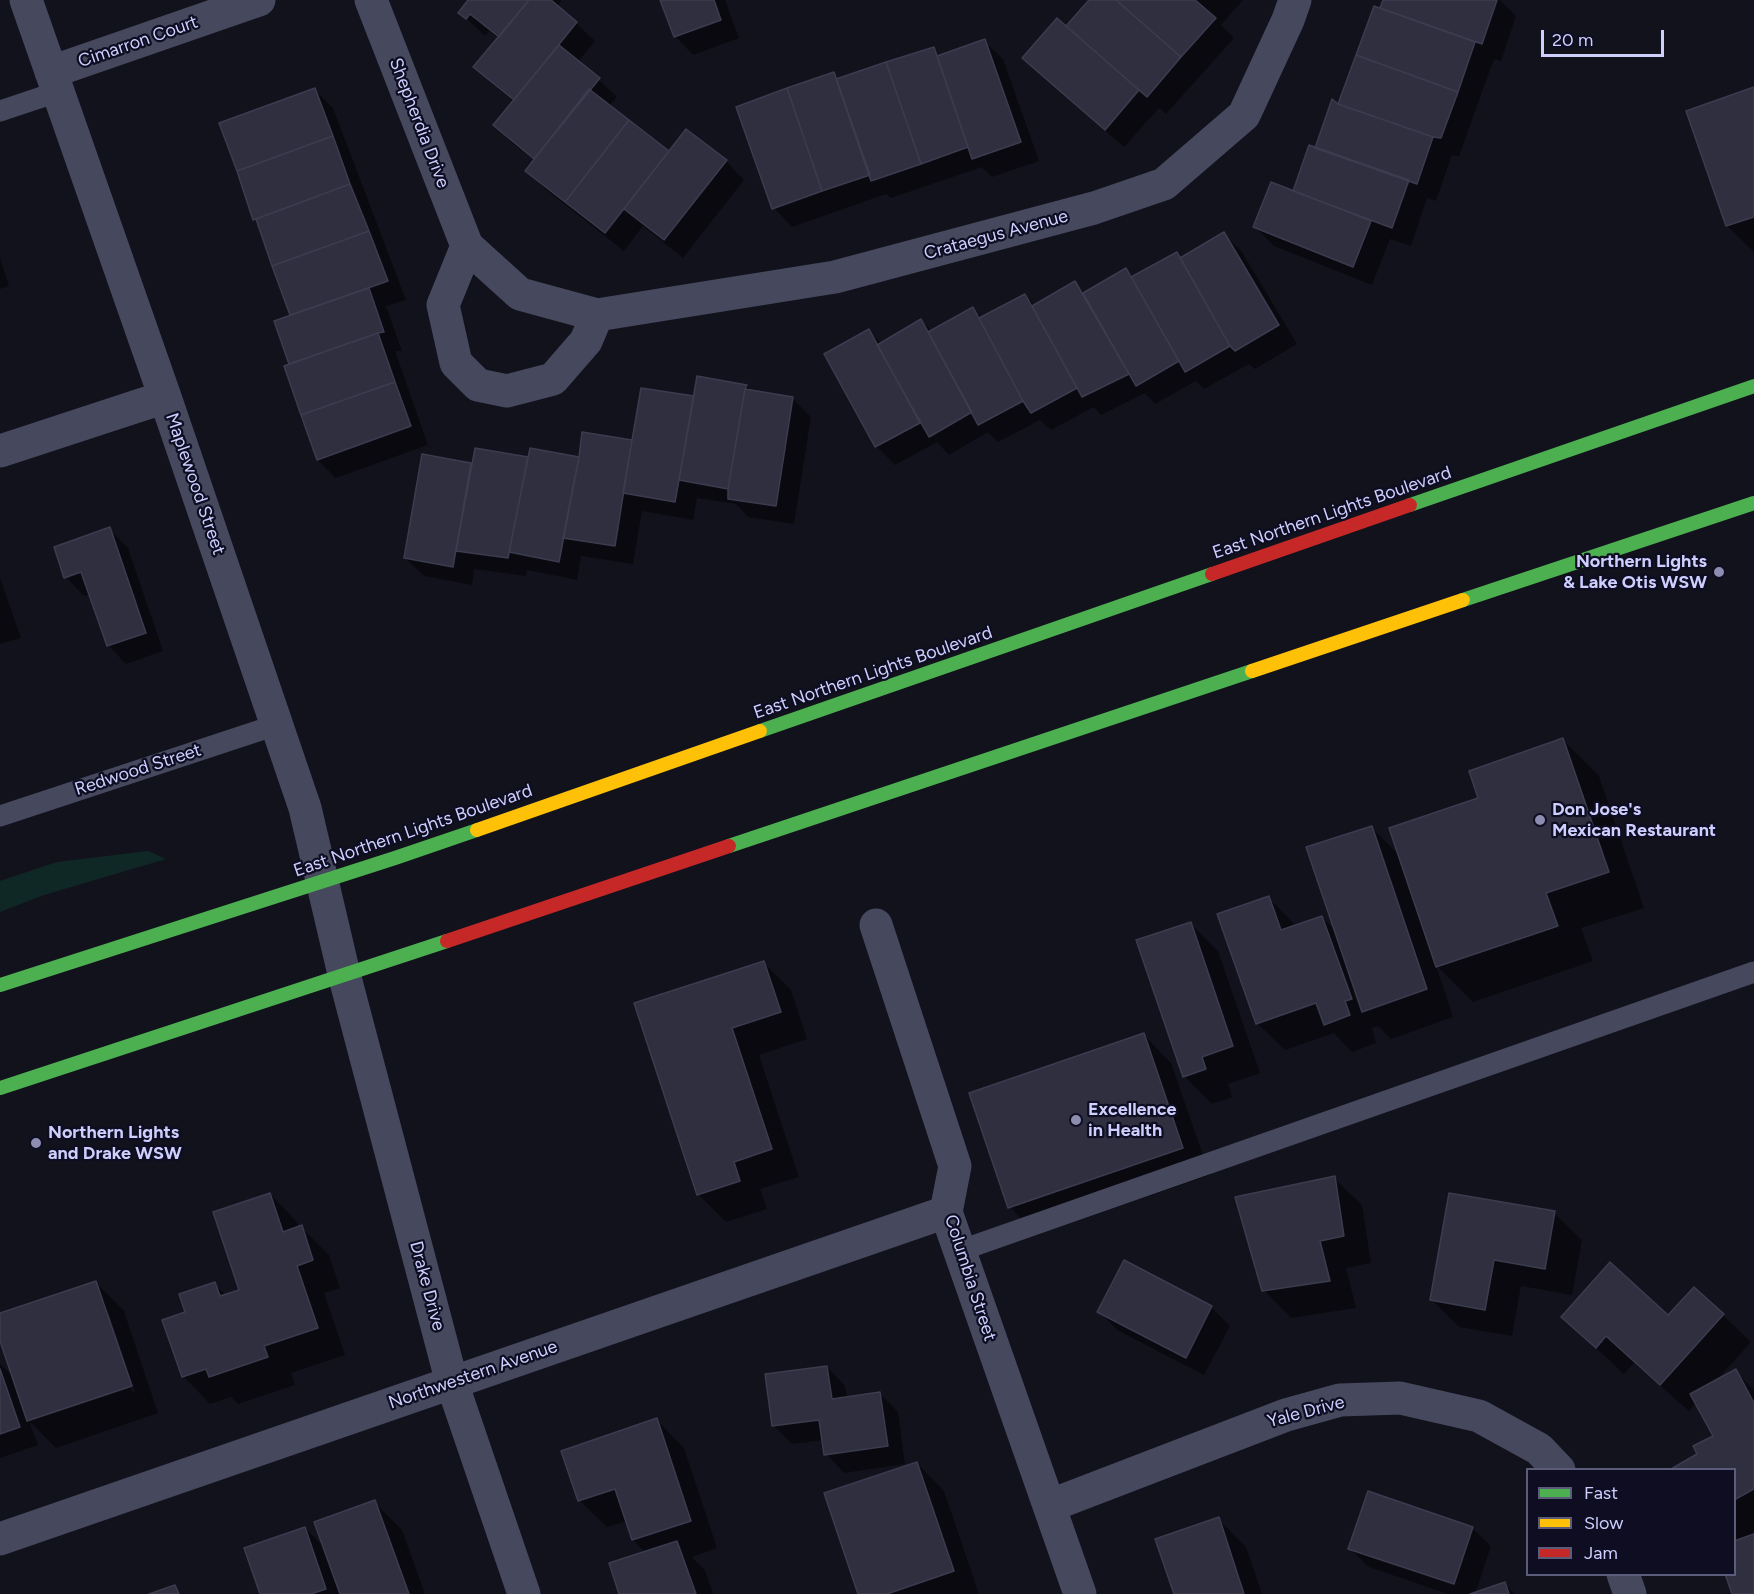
<!DOCTYPE html>
<style>
body{margin:0}
#map{position:relative;width:1754px;height:1594px;overflow:hidden;background:#12121d;font-family:Figtree,sans-serif}
canvas{display:block}
.legend{position:absolute;left:1526px;top:1468px;width:210px;height:108px;box-sizing:border-box;background:#0e0d21;border:2px solid #5b5b7a;margin:0;padding:8px 10px;list-style:none;font-size:18px;color:#cecfff}
.legend li{display:flex;align-items:center;gap:12px;height:30px}
.legend b{width:30px;border:2px solid #5b5b7a}
.scale{position:absolute;left:1541px;top:30px;width:123px;height:27px;box-sizing:border-box;border:3px solid #cecfff;border-top:0;padding-left:8px;font-size:18px;line-height:21px;white-space:nowrap;color:#cecfff;-webkit-text-stroke:4px #0e0d21;paint-order:stroke}
</style>
<div id="map">
<canvas width="1754" height="1594"></canvas>
<ul class="legend">
<li><b style="height:8px;background:#4caf50"></b>Fast</li>
<li><b style="height:8px;background:#ffc107"></b>Slow</li>
<li><b style="height:8px;background:#c62828"></b>Jam</li>
</ul>
<div class="scale">20 m</div>
</div>
<script>
const c = document.querySelector('canvas').getContext('2d');
c.lineJoin = 'round';
function fillPath(path, color) { c.fillStyle = color; c.fill(path, 'evenodd'); }
const toPath = rows => new Path2D(rows.map(r => 'M' + r).join(''));
function trace(path, color, width, dash) { c.strokeStyle = color; c.lineWidth = width; c.lineCap = dash ? 'butt' : 'round'; c.setLineDash(dash || []); c.stroke(path); }
function drawText(font, color, halo, rows, align = 'center') {
  c.font = font + ' Figtree,sans-serif'; c.lineWidth = 4.5; c.setLineDash([]); c.textBaseline = 'middle'; c.strokeStyle = halo; c.fillStyle = color; for (const [text, x, y, turn = 0] of rows) {
    c.save(); c.translate(x, y); c.rotate((+turn || 0) * Math.PI / 180); c.textAlign = isNaN(turn) ? turn : align; if (halo) c.strokeText(text, 0, 0); c.fillText(text, 0, 0); c.restore();
  }
}
fillPath(toPath([
 [148,851,166,859,44,895,0,912,0,881,57,862]
]), '#102825');
fillPath(toPath([
 [469,0,562,0,557,7,576,23,595,41,578,62,598,79,617,97,609,106,669,153,726,161,744,180,683,258,643,226,624,251,545,189,527,170,535,161,513,144,495,125,514,102,494,85,476,67,499,39,489,31,485,36,460,12],
 [662,0,725,0,739,38,693,55,675,36],
 [1091,0,1243,0,1221,25,1234,38,1166,114,1159,108,1124,147,1043,76,1024,58,1066,28],
 [1385,0,1500,0,1516,16,1501,61,1494,59,1459,156,1452,155,1436,201,1427,198,1411,246,1390,239,1372,285,1274,246,1255,227,1294,193,1339,107],
 [984,41,1003,59,1039,161,992,177,982,167,891,198,886,194,792,227,774,208,833,74,839,79,933,49,940,56],
 [1754,89,1754,252,1727,226],
 [315,90,333,108,406,300,386,306,402,351,395,351,428,445,336,478,318,460,291,365,276,322,291,316,258,223,255,219],
 [1224,234,1242,252,1297,344,1255,369,1249,364,1204,389,1196,381,1155,404,1145,393,1101,415,1094,407,1051,430,1040,420,998,442,988,432,949,455,937,442,895,465,876,446,869,331,882,344,921,320,932,331,972,309,982,318,1025,295,1035,306,1075,283,1085,293,1126,270,1134,278,1176,254,1181,259],
 [0,258,9,286,0,289],
 [699,378,747,386,753,392,792,398,811,417,794,524,748,517,736,504,697,498,693,520,642,511,633,564,581,556,577,580,527,570,526,576,474,569,472,585,424,576,405,558,423,456,473,464,476,449,529,459,580,459,583,434,634,442,695,398],
 [109,529,128,548,163,651,126,664,108,645,90,594,84,596,66,577,55,548],
 [0,578,21,638,0,644],
 [1563,740,1599,776,1644,908,1581,928,1593,961,1473,1002,1436,965,1453,1017,1391,1039,1378,1026,1372,1028,1376,1043,1352,1052,1334,1033,1285,1050,1257,1023,1269,898,1296,926,1322,917,1337,932,1372,828,1400,856],
 [1191,924,1218,951,1260,1073,1228,1084,1232,1097,1212,1104,1184,1076],
 [763,962,791,990,807,1039,759,1055,799,1177,760,1189,767,1209,726,1222,698,1194,635,1004],
 [1144,1035,1171,1063,1210,1175,1037,1235,1010,1207],
 [1334,1178,1362,1205,1371,1263,1346,1268,1356,1308,1291,1318,1264,1290],
 [270,1194,297,1222,299,1228,301,1227,329,1255,340,1288,324,1293,345,1355,291,1373,295,1385,238,1404,231,1397,210,1404,183,1376,187,1313,214,1284,226,1295,240,1290],
 [1554,1213,1582,1240,1572,1295,1521,1286,1512,1336,1459,1327,1432,1300],
 [96,1283,124,1311,158,1413,56,1448,29,1421,38,1445,0,1458,0,1364,14,1377,0,1336,0,1315],
 [106,1314,109,1314,135,1392,133,1393],
 [1211,1307,1230,1326,1204,1375,1117,1330,1099,1311],
 [1723,1315,1751,1342,1716,1381,1735,1371,1754,1390,1754,1532,1743,1538,1744,1539,1754,1536,1754,1594,1734,1594,1734,1470,1674,1470,1699,1455,1715,1437,1696,1402,1689,1411,1634,1363,1624,1374,1563,1317,1669,1317],
 [827,1367,845,1386,847,1398,880,1394,898,1412,905,1464,844,1473,826,1454,824,1440,792,1444,774,1426],
 [657,1420,684,1448,717,1548,692,1557,705,1570,713,1594,621,1594,646,1553,633,1540,627,1521,607,1527,579,1500],
 [917,1463,944,1491,979,1594,859,1594],
 [374,1502,402,1530,425,1594,261,1594,305,1528,325,1548],
 [1218,1519,1246,1547,1262,1594,1175,1594],
 [1472,1528,1491,1546,1475,1594,1505,1584,1515,1594,1448,1594,1369,1567,1350,1549]
]), '#0007');
const building = toPath([
 [468,0,529,0,499,37,470,14,466,19,458,13,468,0],
 [529,0,551,0,577,22,514,100,473,67,529,0],
 [660,0,714,0,721,20,674,37,660,0],
 [1089,0,1116,0,1181,57,1147,97,1066,26,1089,0],
 [1116,0,1195,0,1216,18,1181,57,1116,0],
 [1383,0,1497,0,1482,44,1380,8,1383,0],
 [1374,6,1475,42,1458,92,1356,55,1374,6],
 [1057,18,1139,90,1105,130,1022,58,1057,18],
 [985,39,1021,142,972,159,937,56,985,39],
 [559,45,600,78,534,159,493,125,559,45],
 [934,47,968,147,921,164,886,62,934,47],
 [1356,55,1458,92,1441,138,1433,137,1338,104,1356,55],
 [886,62,921,164,871,181,836,79,886,62],
 [834,72,870,175,822,191,787,88,834,72],
 [1754,87,1754,217,1726,226,1686,111,1754,87],
 [315,88,333,136,237,171,219,123,315,88],
 [787,88,822,191,772,209,736,107,787,88],
 [589,89,629,120,565,202,525,171,589,89],
 [1332,99,1338,104,1433,137,1417,184,1315,148,1332,99],
 [629,120,669,151,605,233,565,202,629,120],
 [686,129,727,160,664,240,624,209,686,129],
 [333,136,350,184,253,220,237,171,333,136],
 [1309,145,1409,180,1392,228,1293,191,1309,145],
 [1271,182,1371,221,1353,267,1253,227,1271,182],
 [350,184,369,231,272,266,256,219,350,184],
 [369,231,388,281,290,315,272,266,369,231],
 [1224,232,1279,325,1235,351,1230,346,1180,258,1224,232],
 [1177,252,1230,346,1185,372,1131,277,1177,252],
 [1126,268,1179,361,1136,386,1083,293,1126,268],
 [1075,281,1129,374,1082,397,1032,306,1075,281],
 [369,288,384,332,378,333,289,364,274,321,369,288],
 [1025,294,1077,388,1031,413,1023,401,979,318,1025,294],
 [973,307,1023,401,978,425,928,332,973,307],
 [921,319,972,412,929,437,877,345,921,319],
 [869,329,920,423,875,447,824,354,869,329],
 [378,333,395,382,301,415,284,366,378,333],
 [697,376,747,385,745,389,728,489,679,480,697,376],
 [395,382,411,426,317,460,301,415,395,382],
 [641,388,694,396,675,502,623,493,641,388],
 [745,389,793,397,776,506,728,499,728,489,745,389],
 [582,432,632,440,615,546,563,538,579,457,582,432],
 [475,448,528,457,508,558,456,551,475,448],
 [530,448,579,457,559,562,509,552,530,448],
 [422,454,471,463,453,567,404,558,422,454],
 [110,527,146,633,107,646,81,572,64,578,54,547,110,527],
 [1563,738,1609,872,1546,893,1558,926,1436,967,1389,828,1478,798,1469,771,1563,738],
 [1372,826,1427,989,1362,1012,1306,847,1372,826],
 [1269,896,1281,930,1322,916,1352,999,1345,1001,1350,1015,1324,1025,1316,1003,1256,1024,1217,914,1269,896],
 [1191,922,1233,1046,1202,1057,1206,1069,1183,1077,1136,940,1191,922],
 [764,961,781,1012,732,1028,772,1149,734,1162,740,1181,697,1195,634,1003,764,961],
 [1144,1033,1183,1148,1008,1208,969,1093,1144,1033],
 [1335,1176,1344,1236,1320,1241,1330,1281,1262,1291,1235,1197,1335,1176],
 [270,1193,283,1232,302,1225,313,1260,297,1266,318,1328,264,1346,268,1357,209,1377,206,1369,182,1377,162,1320,185,1312,179,1294,215,1282,220,1296,239,1290,213,1212,270,1193],
 [1449,1193,1555,1211,1545,1269,1494,1260,1485,1310,1430,1300,1449,1193],
 [1124,1260,1212,1306,1186,1358,1097,1312,1124,1260],
 [1610,1262,1668,1315,1694,1287,1724,1314,1660,1385,1606,1336,1596,1348,1561,1317,1610,1262],
 [96,1281,132,1386,27,1421,0,1341,0,1313,96,1281],
 [827,1366,832,1399,880,1392,888,1446,824,1455,819,1420,772,1426,765,1374,827,1366],
 [0,1369,20,1427,0,1434,0,1369],
 [1736,1369,1754,1403,1754,1489,1734,1500,1734,1470,1671,1469,1697,1454,1693,1446,1713,1436,1690,1394,1736,1369],
 [657,1418,691,1521,632,1540,615,1489,578,1501,561,1451,657,1418],
 [917,1462,954,1571,887,1594,858,1594,824,1493,917,1462],
 [1368,1491,1473,1527,1454,1584,1348,1549,1368,1491],
 [375,1500,409,1594,340,1594,314,1522,375,1500],
 [1219,1517,1244,1594,1174,1594,1155,1539,1219,1517],
 [305,1527,326,1589,311,1594,260,1594,244,1548,305,1527],
 [1754,1534,1754,1594,1732,1594,1725,1574,1734,1574,1734,1541,1754,1534],
 [677,1541,696,1594,619,1594,609,1563,677,1541],
 [1505,1582,1509,1594,1470,1594,1505,1582],
 [175,1585,179,1594,149,1594,175,1585]
]);
fillPath(building, '#302f3f');
trace(building, '#3c3c50', 1.5);
trace(toPath([
 [0,111,57,92],
 [0,816,276,725],
 [959,1251,1754,972]
]), '#46485e', 21);
trace(toPath([
 [26,0,165,397,305,808,344,974,452,1383,524,1594],
 [371,0,467,246,520,294,597,315,835,277,1094,208,1164,184,1244,115,1288,20,1295,0],
 [51,72,259,0],
 [467,246,443,305,456,363,478,385,507,391,553,379,586,341,597,315],
 [0,451,165,397],
 [876,925,955,1166,946,1212,1080,1594],
 [1049,1506,1286,1415,1340,1400,1400,1398,1479,1416,1539,1449,1559,1470],
 [0,1539,946,1212],
 [1623,1574,1630,1594]
]), '#46485e', 33);
trace(toPath([
 [1410,505,1754,386],
 [1463,600,1754,503],
 [760,731,1212,574],
 [729,846,1252,671],
 [0,985,395,858,477,830],
 [0,1088,447,941]
]), '#4caf50', 14);
trace(toPath([
 [1252,671,1463,600],
 [477,830,760,731]
]), '#ffc107', 14);
trace(toPath([
 [1212,574,1410,505],
 [447,941,729,846]
]), '#c62828', 14);
for (const [x, y, r, color] of [
 [1719,572,6,"#8c8db0"],
 [1540,820,6,"#8c8db0"],
 [1076,1120,6,"#8c8db0"],
 [36,1143,6,"#8c8db0"]
]) { const dot = new Path2D(); dot.arc(x, y, r, 0, 2 * Math.PI); c.fillStyle = color; c.fill(dot); trace(dot, '#0e0d21', 2); }
drawText('18px', '#cecfff', '#0e0d21', [
 ["Cimarron Court",138,42,-19],
 ["Shepherdia Drive",419,123,69],
 ["Crataegus Avenue",996,235,-15],
 ["Maplewood Street",195,484,71],
 ["East Northern Lights Boulevard",1332,513,-19],
 ["East Northern Lights Boulevard",873,673,-19],
 ["Redwood Street",138,770,-18],
 ["East Northern Lights Boulevard",413,831,-19],
 ["Columbia Street",970,1278,72],
 ["Drake Drive",427,1286,75],
 ["Northwestern Avenue",473,1375,-19],
 ["Yale Drive",1306,1412,-15]
]);
drawText('bold 18px', '#cecfff', '#0e0d21', [
 ["Northern Lights",1707,562,"right"],
 ["& Lake Otis WSW",1707,583,"right"],
 ["Don Jose's",1552,810],
 ["Mexican Restaurant",1552,831],
 ["Excellence",1088,1110],
 ["in Health",1088,1131],
 ["Northern Lights",48,1133],
 ["and Drake WSW",48,1154]
], 'left');
</script>
